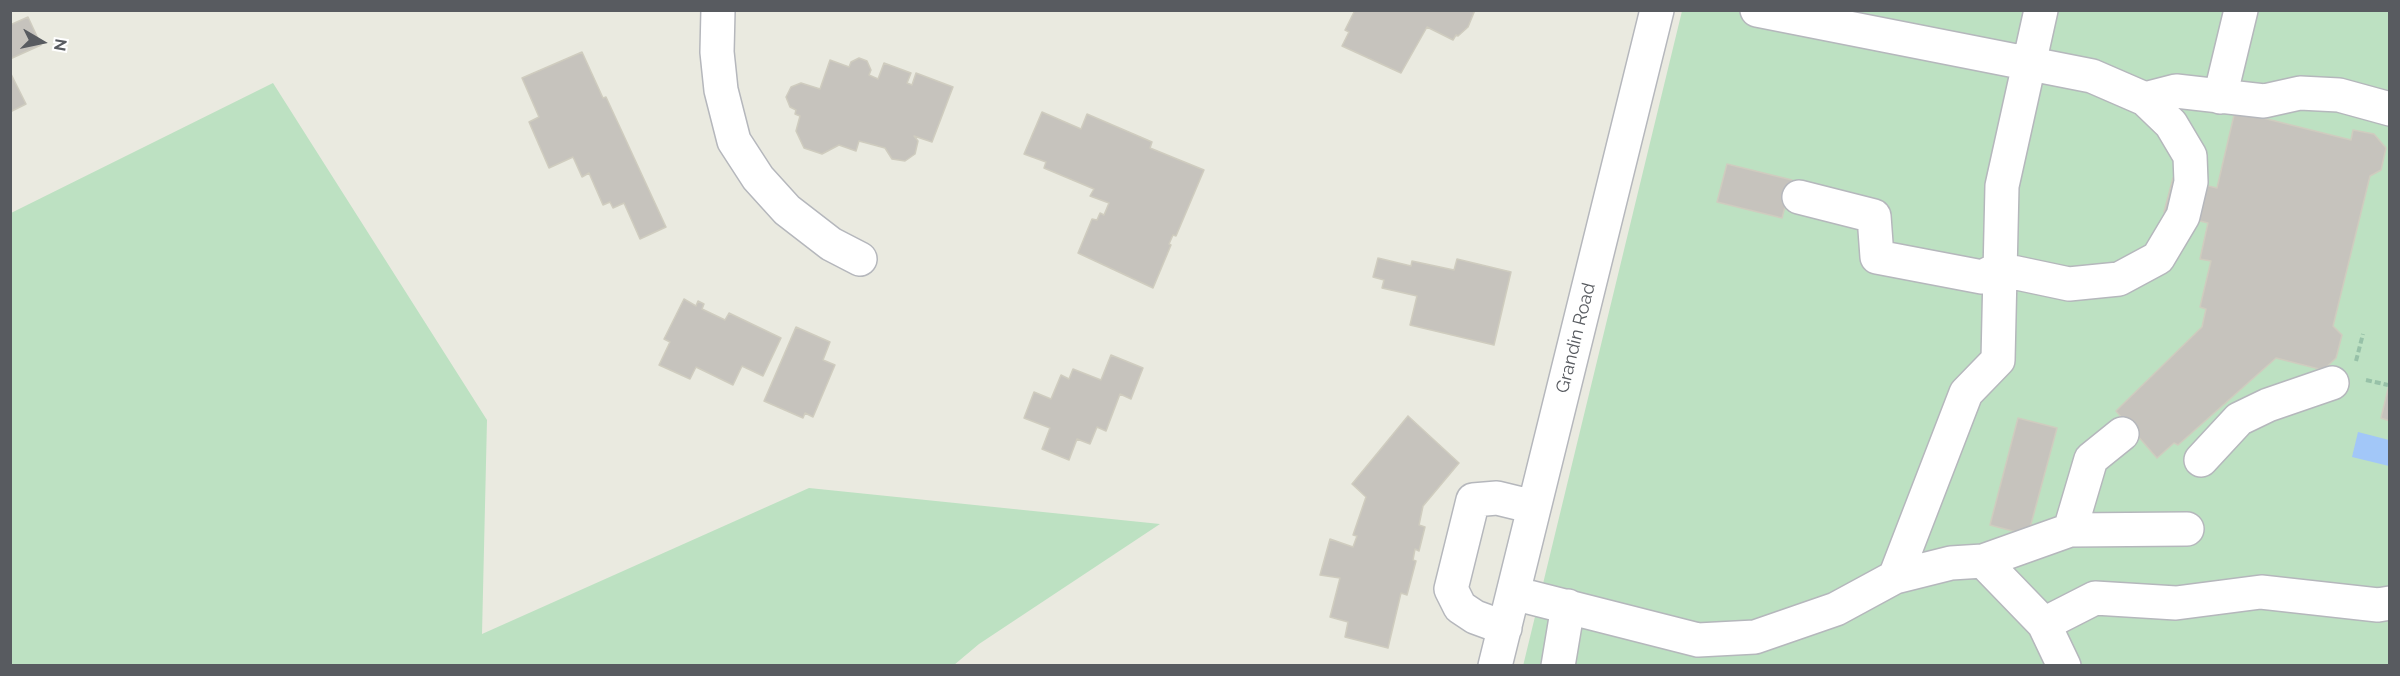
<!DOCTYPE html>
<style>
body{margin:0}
#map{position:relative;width:2400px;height:676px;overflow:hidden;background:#eaeae0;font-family:Raleway,sans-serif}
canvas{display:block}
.frame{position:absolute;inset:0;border:12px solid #585b60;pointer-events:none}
.north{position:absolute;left:12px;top:12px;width:60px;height:60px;-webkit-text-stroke:4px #fff;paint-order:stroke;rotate:99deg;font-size:16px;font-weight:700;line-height:24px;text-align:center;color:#585b60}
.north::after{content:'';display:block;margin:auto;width:21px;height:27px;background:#585b60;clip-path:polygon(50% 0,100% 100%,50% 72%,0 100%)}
</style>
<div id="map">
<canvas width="2400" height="676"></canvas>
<div class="frame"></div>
<div class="north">N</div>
</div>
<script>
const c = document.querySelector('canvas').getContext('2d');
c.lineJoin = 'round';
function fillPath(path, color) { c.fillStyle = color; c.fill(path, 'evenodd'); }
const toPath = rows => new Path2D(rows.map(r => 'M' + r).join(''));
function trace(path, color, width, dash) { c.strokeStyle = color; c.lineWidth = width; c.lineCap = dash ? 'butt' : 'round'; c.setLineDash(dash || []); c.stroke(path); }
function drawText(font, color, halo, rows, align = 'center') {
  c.font = font + ' Raleway,sans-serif'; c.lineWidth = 4.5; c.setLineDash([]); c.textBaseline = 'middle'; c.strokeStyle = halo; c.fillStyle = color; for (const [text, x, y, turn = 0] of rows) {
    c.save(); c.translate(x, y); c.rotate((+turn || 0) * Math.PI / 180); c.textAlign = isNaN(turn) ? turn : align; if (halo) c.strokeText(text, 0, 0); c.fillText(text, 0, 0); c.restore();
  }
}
fillPath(toPath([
 [1682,11,2389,11,2389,665,1523,666],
 [273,83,487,420,482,634,809,488,1160,524,979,644,954,665,11,665,11,213]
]), '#bde1c2');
fillPath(toPath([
 [2358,432,2389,440,2389,466,2352,457]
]), '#a2c7f8');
const building = toPath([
 [1355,10,1475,10,1468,27,1458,36,1456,35,1453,40,1427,27,1401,73,1342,46,1349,32,1345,30,1355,10],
 [28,17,41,45,10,59,10,25,28,17],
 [582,52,603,98,606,97,666,227,640,239,624,203,613,208,610,202,603,205,589,173,582,177,573,157,549,168,529,122,539,117,522,78,582,52],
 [859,58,867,61,871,70,869,75,878,79,884,63,911,73,907,83,912,85,916,73,953,87,932,142,914,136,918,141,915,154,905,161,892,159,885,148,859,141,856,151,839,145,822,154,804,148,796,131,800,116,795,114,796,110,790,107,786,97,791,87,801,83,820,89,830,60,849,67,851,62,859,58],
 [10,72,26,104,10,112,10,72],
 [2235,111,2351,140,2353,130,2374,134,2386,148,2381,170,2370,176,2333,326,2342,335,2336,358,2323,370,2276,358,2178,445,2174,443,2157,458,2116,411,2202,327,2206,309,2200,307,2211,261,2200,259,2208,223,2164,212,2173,178,2217,188,2235,111],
 [1042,112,1081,129,1087,114,1152,142,1150,148,1204,170,1176,236,1173,235,1169,244,1171,245,1153,288,1078,253,1092,219,1097,220,1100,213,1104,215,1109,203,1090,196,1094,189,1044,168,1046,162,1024,154,1042,112],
 [1727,164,1792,180,1782,218,1717,202,1727,164],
 [1378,258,1411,266,1412,261,1454,270,1457,259,1511,272,1494,345,1410,325,1417,296,1382,288,1384,280,1373,277,1378,258],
 [684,299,696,306,698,301,704,304,702,309,725,320,729,313,781,338,763,376,742,366,733,385,696,367,690,379,659,365,670,342,664,339,684,299],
 [796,327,830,342,823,360,835,365,813,417,805,413,803,418,764,401,796,327],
 [1111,355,1143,368,1131,399,1120,394,1106,431,1097,427,1090,444,1077,439,1069,460,1042,449,1050,428,1024,418,1034,392,1051,399,1061,375,1069,379,1073,369,1101,380,1111,355],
 [2390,381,2390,421,2381,418,2390,381],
 [1408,416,1459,463,1423,506,1419,525,1425,527,1419,551,1415,549,1413,560,1416,561,1407,595,1401,593,1388,648,1345,637,1348,622,1330,617,1340,578,1320,575,1330,539,1353,547,1357,536,1353,535,1366,497,1352,484,1408,416],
 [2018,418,2057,428,2028,535,1990,525,2018,418]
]);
fillPath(building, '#c6c3bd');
trace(building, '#cfccbf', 1.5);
const minor = toPath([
 [718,10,717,52,721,90,734,141,758,178,787,210,831,244,860,259],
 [1757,10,2092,76,2145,99,2171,124,2190,156,2191,182,2183,216,2158,258,2119,279,2069,284,1998,269,1982,277,1877,257,1874,216,1799,197],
 [2220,97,2241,10],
 [2145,99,2176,91,2264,101,2300,93,2339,95,2390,109],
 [2201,460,2239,419,2268,405,2332,383],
 [2070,530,2091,459,2122,434],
 [1983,561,2044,624,2064,666],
 [1895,577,1951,563,1983,561,2070,530,2187,529],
 [1513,593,1698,640,1755,637,1836,609,1895,577,1966,393,1998,360,2002,186,2041,10],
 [2044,624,2095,598,2176,603,2261,592,2378,605,2390,603],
 [1505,628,1475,617,1460,607,1451,589,1473,500,1497,498,1534,507],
 [1495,666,1657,10],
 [1558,666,1568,606]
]);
trace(minor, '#b5b7bc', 36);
trace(toPath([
 [2356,361,2363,334],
 [2366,380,2388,385]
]), '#97c1a8', 4, [6, 3]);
trace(minor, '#fff', 33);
drawText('18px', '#585b60', '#fff', [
 ["Grandin Road",1576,338,-76]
]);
</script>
